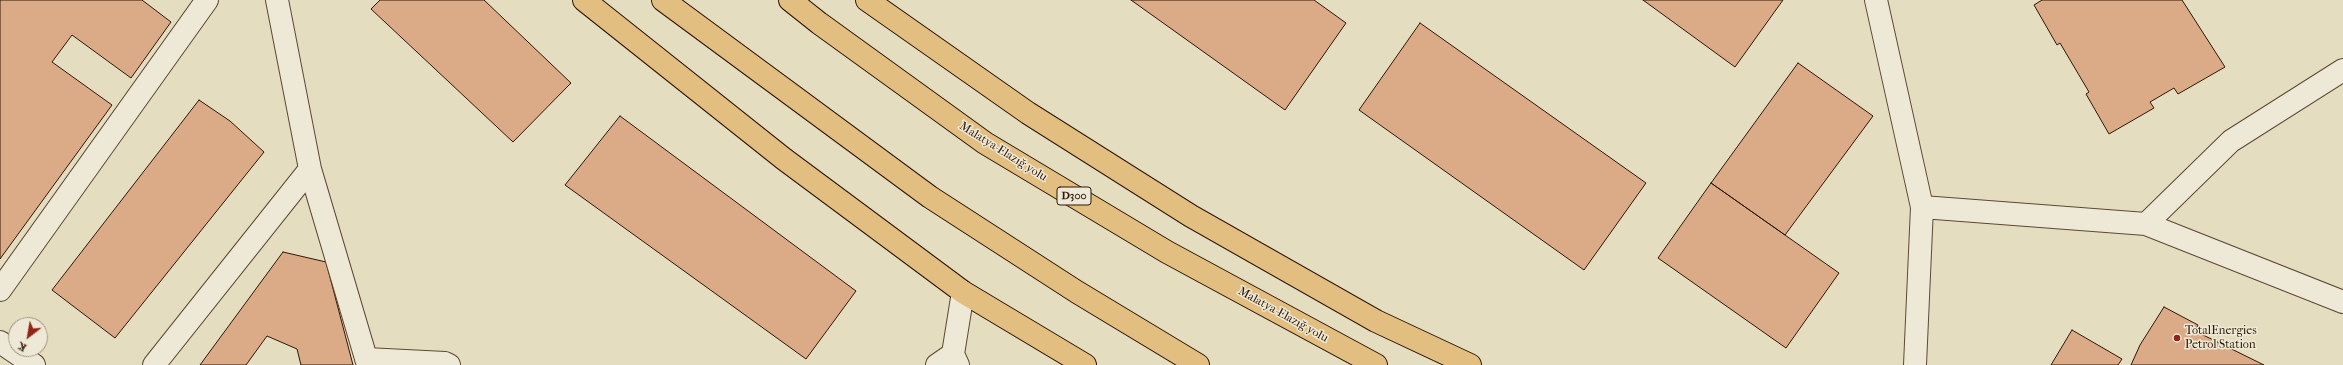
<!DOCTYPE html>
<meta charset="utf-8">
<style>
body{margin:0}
#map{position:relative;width:2343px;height:365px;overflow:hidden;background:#e5ddc0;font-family:"IM FELL French Canon",serif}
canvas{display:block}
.north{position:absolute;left:8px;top:317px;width:40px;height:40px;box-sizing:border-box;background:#eee9d6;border:1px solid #a29582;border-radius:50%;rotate:211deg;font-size:11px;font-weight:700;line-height:16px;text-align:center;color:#301605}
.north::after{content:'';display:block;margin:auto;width:14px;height:18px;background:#8f2418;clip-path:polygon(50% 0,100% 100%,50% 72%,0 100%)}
</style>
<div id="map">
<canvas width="2343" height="365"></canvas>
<div class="north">K</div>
</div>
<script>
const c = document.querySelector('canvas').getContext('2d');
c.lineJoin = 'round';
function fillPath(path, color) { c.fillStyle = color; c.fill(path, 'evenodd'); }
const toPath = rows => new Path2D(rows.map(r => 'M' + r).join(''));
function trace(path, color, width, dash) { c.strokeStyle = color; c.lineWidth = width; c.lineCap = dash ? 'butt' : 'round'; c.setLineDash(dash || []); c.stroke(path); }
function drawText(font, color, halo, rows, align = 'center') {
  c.font = font + ' "IM FELL French Canon",serif'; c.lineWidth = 3; c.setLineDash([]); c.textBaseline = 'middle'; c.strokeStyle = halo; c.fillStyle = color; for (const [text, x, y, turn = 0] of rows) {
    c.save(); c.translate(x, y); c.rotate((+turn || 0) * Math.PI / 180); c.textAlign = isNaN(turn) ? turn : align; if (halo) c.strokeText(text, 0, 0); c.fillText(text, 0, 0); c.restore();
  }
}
const building = toPath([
 [0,0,142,0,171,22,131,78,72,35,52,62,112,105,0,259,0,0],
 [380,0,484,0,571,83,513,142,371,9,380,0],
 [1131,0,1314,0,1346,23,1285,110,1131,0],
 [1643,0,1783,0,1735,67,1643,0],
 [2042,0,2182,0,2225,67,2178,94,2174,88,2150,102,2154,108,2109,134,2086,94,2089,92,2060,43,2057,45,2034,5,2042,0],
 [1420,23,1646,183,1584,270,1359,110,1420,23],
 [1798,63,1873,116,1785,235,1711,183,1798,63],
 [199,100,230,121,264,152,115,338,52,290,199,100],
 [620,116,856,291,806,359,565,185,620,116],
 [1711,183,1839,273,1786,348,1658,258,1711,183],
 [283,252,326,262,353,365,301,365,297,349,267,336,246,365,200,365,283,252],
 [2164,307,2198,325,2195,331,2264,365,2131,365,2140,345,2164,307],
 [2072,330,2122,359,2118,365,2051,365,2072,330]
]);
fillPath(building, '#dbab87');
trace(building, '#301605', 1);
const minor = toPath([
 [277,0,310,169,368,365],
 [1876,0,1922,207,1915,365],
 [1922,207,2146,224,2343,302],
 [2146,224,2231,141,2343,70],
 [0,290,207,0],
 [0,342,34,365],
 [366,359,445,363,449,365],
 [154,365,310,169],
 [937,365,953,354],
 [958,365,953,354,963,292]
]);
const major = toPath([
 [584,0,784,159,963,292,1085,365],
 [867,0,1028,113,1191,216,1376,321,1470,365]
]);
const highway = toPath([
 [663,0,930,197,1077,292,1198,365],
 [790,0,819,23,985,143,1167,252,1376,365]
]);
trace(minor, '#5d4834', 24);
trace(major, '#301605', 24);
trace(highway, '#301605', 24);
trace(minor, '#eee9d6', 22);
trace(major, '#e2be80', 22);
trace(highway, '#e2be80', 22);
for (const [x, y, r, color] of [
 [2177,338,4,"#8f2418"]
]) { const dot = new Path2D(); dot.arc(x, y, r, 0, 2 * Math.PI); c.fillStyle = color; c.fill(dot); trace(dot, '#eee9d6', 1.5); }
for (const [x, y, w] of [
 [1074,196,34]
]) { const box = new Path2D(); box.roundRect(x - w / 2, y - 9, w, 18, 3); c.fillStyle = '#eee9d6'; c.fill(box); trace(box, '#301605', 1); }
drawText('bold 11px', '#301605', null, [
 ["D300",1074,196]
]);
drawText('12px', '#301605', '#eee9d6', [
 ["Malatya-Elazığ yolu",1003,152,32],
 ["Malatya-Elazığ yolu",1283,315,29]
]);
drawText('12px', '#301605', '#eee9d6', [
 ["TotalEnergies",2185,331],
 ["Petrol Station",2185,345]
], 'left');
</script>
